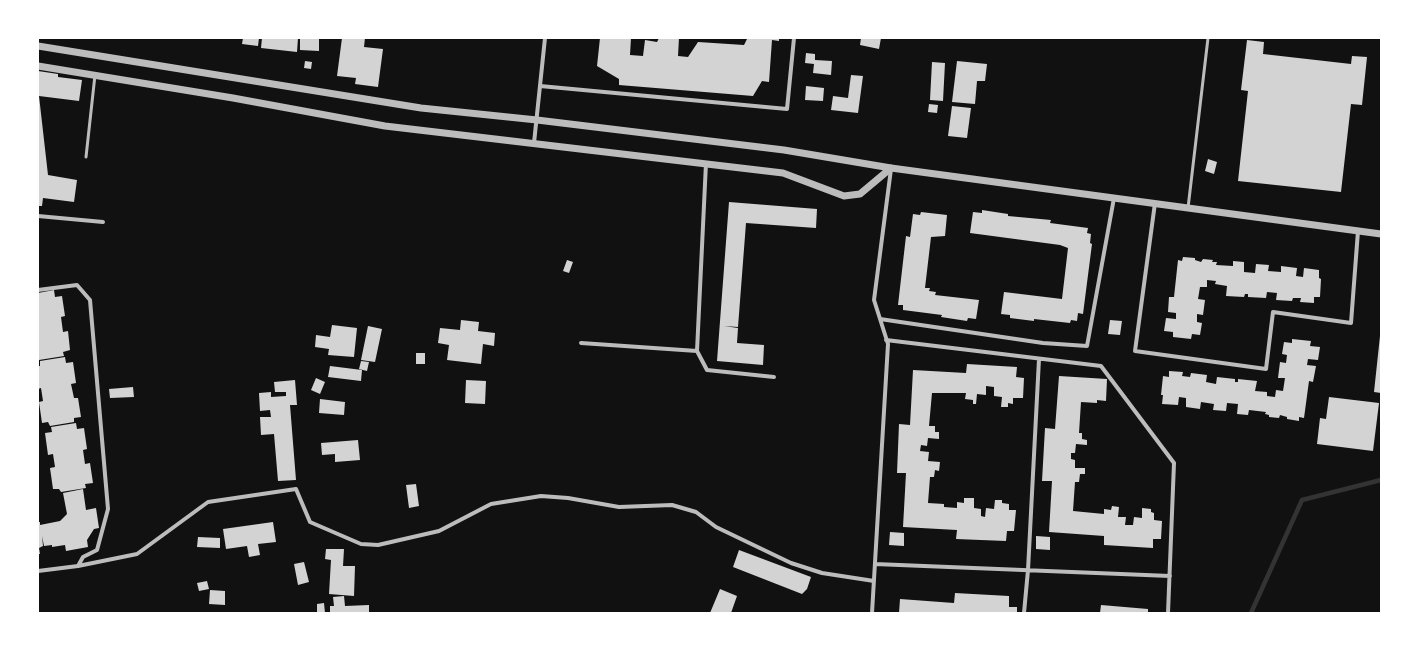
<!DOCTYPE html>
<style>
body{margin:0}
#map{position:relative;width:1419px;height:651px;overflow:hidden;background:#111;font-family:Barlow,sans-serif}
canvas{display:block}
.frame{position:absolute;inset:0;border:39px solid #fff;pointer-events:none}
</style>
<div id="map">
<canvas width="1419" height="651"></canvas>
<div class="frame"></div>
</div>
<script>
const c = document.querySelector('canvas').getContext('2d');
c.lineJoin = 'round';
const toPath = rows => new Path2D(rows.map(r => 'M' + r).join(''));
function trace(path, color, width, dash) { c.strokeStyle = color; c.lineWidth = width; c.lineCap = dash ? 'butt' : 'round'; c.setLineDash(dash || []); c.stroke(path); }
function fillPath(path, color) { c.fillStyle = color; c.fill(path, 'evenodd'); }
trace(toPath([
 [1251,613,1302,500,1381,480]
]), '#333', 4.5);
fillPath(toPath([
 [243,38,259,38,258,46,242,44],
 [262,38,298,38,297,52,261,48],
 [300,38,319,38,319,51,300,50],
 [342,38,365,38,364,47,383,49,378,87,355,84,356,78,337,76],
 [600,38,631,38,630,55,643,56,645,40,657,42,659,38,679,38,678,56,688,57,698,42,744,45,747,39,745,38,779,38,779,41,772,40,769,82,762,81,753,96,619,85,619,79,597,66],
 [861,38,881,38,879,49,860,45],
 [1247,40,1264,42,1263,54,1351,64,1352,56,1367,57,1362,105,1351,104,1341,192,1238,181,1248,91,1241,90],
 [806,53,815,54,815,60,832,61,831,75,813,73,814,64,805,63],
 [305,61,312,62,311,69,304,68],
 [957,61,987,64,985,81,977,81,975,104,952,102],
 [932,62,945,63,943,101,930,100],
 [38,71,58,74,58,77,82,80,79,101,39,96,48,175,77,180,74,202,43,198,42,206,38,206],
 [851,75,863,76,858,113,831,110,833,96,848,98],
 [806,86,824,88,823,101,805,100],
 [929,104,938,105,937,113,928,112],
 [952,106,971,108,967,138,948,136],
 [1208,159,1217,162,1214,174,1205,171],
 [729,202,817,209,816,228,746,223,738,327,724,326,738,328,737,343,764,345,763,365,717,361],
 [982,210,1008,214,1008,216,1051,220,1050,223,1088,228,1087,233,1091,234,1090,243,1092,244,1083,314,1078,313,1077,321,1071,320,1070,323,1034,319,1034,321,1010,318,1010,315,1001,314,1004,292,1062,299,1068,248,1060,245,970,233,973,212,982,213],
 [921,212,947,215,945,236,931,237,925,288,930,288,929,291,936,292,935,295,979,300,976,319,968,318,967,321,941,317,942,315,903,310,903,305,898,305,906,236,910,237,913,214,920,215],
 [1183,257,1195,258,1195,260,1201,262,1203,259,1213,260,1212,262,1217,262,1216,265,1233,266,1233,261,1244,262,1244,272,1255,273,1256,264,1269,265,1268,271,1281,272,1281,266,1297,268,1296,276,1303,277,1304,268,1319,270,1319,278,1321,279,1320,297,1314,297,1314,303,1300,302,1301,298,1293,298,1292,301,1276,300,1277,293,1267,292,1266,298,1248,297,1248,294,1245,294,1244,297,1226,296,1227,286,1215,284,1216,281,1207,280,1207,287,1200,287,1198,299,1205,300,1203,315,1197,314,1197,322,1202,323,1200,335,1192,334,1191,339,1173,337,1173,332,1164,331,1166,318,1176,319,1176,313,1168,312,1169,297,1174,297,1178,260,1182,261],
 [567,260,573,262,569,273,563,271],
 [54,290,55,297,62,296,65,316,61,317,63,332,68,331,70,350,63,352,64,356,39,360,38,293],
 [461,320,479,322,478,331,495,333,494,346,483,344,481,364,447,360,449,345,438,343,440,328,460,330],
 [1110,320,1122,321,1120,335,1108,334],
 [332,325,357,328,354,357,328,355,329,349,315,347,316,335,330,337],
 [368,326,382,329,375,362,361,360],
 [1380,336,1381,336,1381,393,1374,392],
 [1292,339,1311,341,1310,346,1320,347,1318,360,1308,359,1307,365,1316,366,1313,382,1309,381,1304,418,1299,417,1299,421,1287,419,1287,417,1280,415,1279,418,1269,417,1269,415,1265,414,1266,412,1249,410,1248,415,1237,414,1238,404,1227,403,1226,411,1213,410,1214,404,1201,402,1200,409,1186,407,1186,398,1179,397,1178,405,1162,404,1163,395,1161,395,1163,376,1169,377,1169,371,1183,372,1182,376,1190,377,1191,373,1207,375,1206,382,1216,384,1217,377,1235,379,1235,382,1238,382,1238,379,1257,381,1255,391,1267,392,1267,396,1275,397,1276,390,1283,391,1285,378,1278,378,1280,362,1286,363,1287,355,1282,354,1284,342,1292,343],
 [416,353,425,353,425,364,416,364],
 [65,357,66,363,73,362,76,383,71,384,74,398,78,398,81,417,74,418,74,422,50,426,48,422,42,423,39,402,43,401,41,388,38,389,38,366,40,366,40,361],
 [361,361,369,362,367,371,359,369],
 [967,364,1017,367,1016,377,1024,378,1023,398,1013,398,1013,404,1008,403,1008,407,1001,407,1002,397,994,396,994,387,986,386,986,395,977,394,976,404,973,404,973,400,965,399,966,393,932,393,929,426,935,426,935,432,939,432,939,439,928,438,927,446,921,445,920,451,929,452,928,461,940,462,939,471,935,470,934,477,930,477,928,503,944,504,944,507,957,508,957,502,964,503,964,498,974,498,974,508,981,509,981,516,985,517,986,508,994,509,995,500,1002,500,1002,503,1009,504,1009,510,1016,510,1014,531,1007,531,1006,541,956,539,957,530,903,527,906,473,897,473,899,424,910,425,913,370,966,373],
 [330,366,362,370,361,381,328,377],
 [1059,376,1107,379,1106,401,1097,400,1097,403,1081,402,1079,433,1082,433,1082,439,1087,440,1087,445,1076,444,1075,453,1071,453,1071,459,1075,460,1075,468,1085,468,1085,474,1080,474,1079,482,1075,482,1073,511,1104,514,1104,509,1111,510,1112,506,1119,507,1118,517,1126,517,1125,525,1133,525,1134,517,1142,518,1142,508,1151,509,1151,512,1154,513,1154,520,1162,521,1161,539,1153,539,1153,548,1104,545,1104,536,1049,532,1052,481,1042,481,1045,428,1055,429],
 [316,378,325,382,320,394,311,390],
 [295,380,297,405,290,405,296,480,278,481,274,434,261,435,260,417,271,417,270,410,260,411,259,393,271,392,271,397,286,396,286,392,275,392,274,382],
 [466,380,486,381,485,404,465,403],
 [133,387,134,397,110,398,109,389],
 [1329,397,1379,403,1373,451,1317,444,1320,418,1326,419],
 [320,399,345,402,344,415,319,413],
 [76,423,77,429,84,428,87,449,83,450,85,464,90,463,93,483,85,484,86,488,61,492,59,489,53,489,50,468,55,467,53,454,48,455,45,433,52,432,51,427],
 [358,440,360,460,335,462,335,454,322,455,321,443],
 [416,484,419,506,409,508,406,485],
 [83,489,86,510,96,508,99,528,94,529,87,540,88,547,66,551,65,545,52,547,52,545,44,546,42,536,43,546,39,548,40,554,38,554,38,522,40,522,40,525,60,521,67,514,63,493],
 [273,522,276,542,258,544,260,555,249,557,247,546,226,549,223,529],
 [890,532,904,533,904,546,889,545],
 [1036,536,1050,537,1050,550,1036,549],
 [198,537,220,538,220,548,197,547],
 [326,549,344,549,343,566,355,566,354,596,329,594,331,560,325,559],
 [739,550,811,577,807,589,802,594,733,567],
 [304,562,309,582,298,585,294,564],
 [207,581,209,589,199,591,197,583],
 [720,589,737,596,731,613,710,613],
 [210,590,225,591,225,605,209,604],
 [955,593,1009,596,1009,607,1017,607,1017,613,899,613,900,599,954,603],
 [344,596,345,606,369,605,369,613,330,613,330,606,334,606,333,597],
 [324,603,325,613,317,613,317,604],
 [1101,605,1148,609,1148,613,1100,613]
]), '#d3d3d3');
trace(toPath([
 [86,157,95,75],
 [1188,208,1208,38]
]), '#bcbcbc', 3);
trace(toPath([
 [540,86,787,109,794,38],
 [534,143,545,38],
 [1155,203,1135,351,1266,369,1273,312,1351,323,1358,231],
 [38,216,103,222],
 [38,290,77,285,90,300,108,509,97,550,83,557,78,566],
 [880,319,1043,343,1087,346,1114,198],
 [886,340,1101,366,1174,463,1168,613],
 [581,343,697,351,706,163],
 [697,351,707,370,774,377],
 [875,564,1170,576],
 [38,571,78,566,137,554,208,502,296,489,310,522,361,544,378,545,439,531,491,504,541,496,568,498,619,507,672,505,696,512,716,527,791,563,822,573,874,581],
 [872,613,888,344,874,300,891,169],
 [1024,613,1028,570,1039,359]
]), '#bcbcbc', 4);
trace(toPath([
 [38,46,421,108,537,120,784,150,891,168,1381,234],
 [38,66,233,98,385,126,783,173,844,196,860,194,891,168]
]), '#bcbcbc', 7);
</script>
